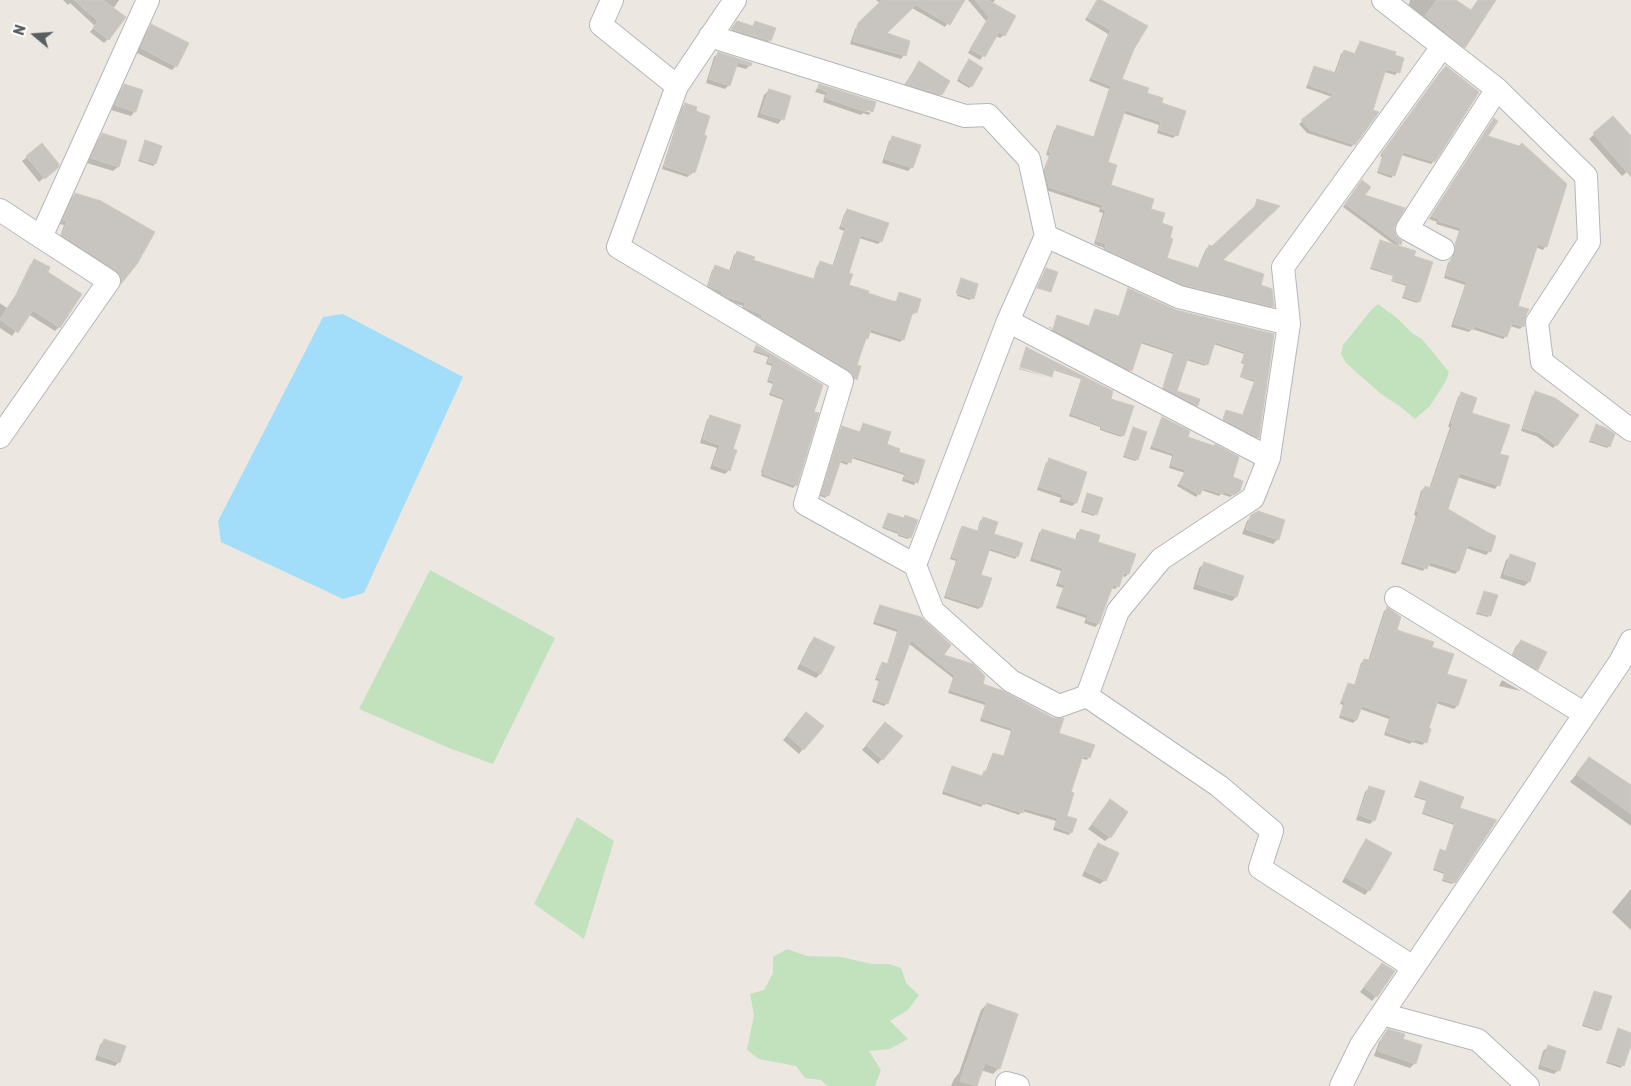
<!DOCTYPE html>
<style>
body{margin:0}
#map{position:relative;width:1631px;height:1086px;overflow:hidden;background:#ece8e1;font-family:Rubik,sans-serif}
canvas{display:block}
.north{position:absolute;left:10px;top:10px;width:50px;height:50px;-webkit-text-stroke:4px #fff;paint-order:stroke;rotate:288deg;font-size:14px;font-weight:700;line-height:20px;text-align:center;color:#595e61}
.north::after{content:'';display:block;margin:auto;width:18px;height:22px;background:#595e61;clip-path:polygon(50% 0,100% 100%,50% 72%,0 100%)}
</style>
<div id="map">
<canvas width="1631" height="1086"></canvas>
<div class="north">N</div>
</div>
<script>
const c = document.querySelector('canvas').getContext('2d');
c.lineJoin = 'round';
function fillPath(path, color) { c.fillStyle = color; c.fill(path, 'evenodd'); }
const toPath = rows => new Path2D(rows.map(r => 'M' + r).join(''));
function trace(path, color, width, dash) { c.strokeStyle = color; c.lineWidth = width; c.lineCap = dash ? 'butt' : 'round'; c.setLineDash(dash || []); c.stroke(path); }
fillPath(toPath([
 [1378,304,1397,318,1413,334,1422,339,1449,372,1446,381,1430,406,1415,419,1401,407,1381,394,1346,363,1341,354,1343,345,1372,309],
 [430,570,555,638,493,764,449,748,359,709],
 [577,817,614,841,584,939,534,904],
 [787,949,807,956,841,957,872,964,889,964,901,968,906,983,919,995,908,1010,890,1021,908,1039,890,1049,869,1051,881,1070,875,1086,827,1086,821,1080,805,1078,796,1066,759,1059,747,1050,754,1015,750,994,764,990,773,973,773,957]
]), '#c2e2be');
fillPath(toPath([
 [343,314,463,377,364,593,343,599,221,542,218,521,323,317]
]), '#a2defa');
fillPath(toPath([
 [63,0,119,0,113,9,108,39,104,43,90,32,95,26,70,3,68,5],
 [876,0,963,0,945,27,912,8,884,34,904,55,901,59,850,44,855,29,880,3],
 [968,0,995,0,992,4,1004,35,1000,38,996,36,980,60,968,53,986,21],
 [1098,0,1133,49,1121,80,1160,104,1176,135,1173,138,1157,133,1159,125,1123,113,1107,163,1109,186,1149,209,1160,224,1166,259,1197,269,1206,249,1209,246,1212,247,1252,210,1258,201,1277,207,1220,261,1259,286,1273,305,1269,308,1180,287,1102,252,1104,248,1094,244,1103,213,1099,212,1100,208,1046,190,1042,175,1049,156,1046,155,1054,130,1058,127,1093,138,1109,89,1089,81,1108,34,1085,20],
 [1410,0,1454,0,1470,11,1478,0,1495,0,1461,50,1408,9],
 [755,22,774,28,768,43,731,31,735,24,752,27],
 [152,26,176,66,172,70,137,53,147,30],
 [1361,42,1394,56,1398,72,1395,75,1384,72,1354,144,1351,147,1307,133,1299,124,1332,97,1306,88,1312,71,1315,68,1334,74,1341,54,1344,51,1354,55,1358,45],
 [718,54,750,65,746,69,735,66,729,85,725,89,706,83,714,57],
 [967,62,971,86,969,88,957,81],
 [919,63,941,94,936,99,902,88],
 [1436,78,1434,161,1431,164,1401,155,1394,175,1391,178,1377,173,1382,157,1380,156],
 [819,85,875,103,872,111,861,107,860,109,871,113,868,115,863,113,861,115,823,102,825,95,815,92],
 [125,86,135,111,131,116,111,110,120,90],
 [769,90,782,119,778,124,757,117,764,95],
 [685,104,694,172,687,177,662,169,682,107],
 [1613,117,1631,138,1631,169,1622,176,1589,139],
 [1491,123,1486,136,1546,246,1543,250,1535,247,1516,306,1525,315,1523,326,1520,329,1510,326,1506,336,1503,339,1472,329,1469,332,1451,327,1465,285,1444,278,1448,263,1452,259,1453,250,1459,231,1436,224,1437,222,1429,219],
 [103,135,126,142,118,167,113,171,87,163,98,139],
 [893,137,912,167,908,171,882,163,889,141],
 [146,141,155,164,153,166,138,161],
 [27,157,54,169,39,182,22,161],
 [1360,184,1363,196,1393,228,1395,237,1401,242,1397,247,1412,257,1419,301,1417,303,1402,298,1406,286,1391,281,1393,276,1370,269,1381,241,1396,246,1343,207],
 [76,194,136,263,117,287,59,240,64,225,60,224,71,198],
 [847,211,881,241,878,244,859,238,847,273,848,286,867,294,894,303,900,294,916,312,912,315,911,314,903,339,900,342,869,332,856,366,859,367,855,379,853,381,760,321,761,318,742,310,743,306,723,299,719,297,720,294,706,289,712,270,715,267,729,272,734,255,738,252,752,261,813,280,817,266,820,263,832,267,844,231,839,229,844,214],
 [34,261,46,272,59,327,55,331,28,314,12,336,0,328,0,303,7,308,14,298,30,265],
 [962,280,972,298,970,300,957,296],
 [1129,290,1175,311,1273,335,1258,437,1256,439,1222,421,1227,411,1242,416,1254,382,1240,377,1244,364,1241,363,1244,354,1213,344,1205,366,1186,360,1175,392,1197,405,1195,407,1162,390,1173,354,1140,343,1129,372,1048,330,1052,330,1058,317,1088,327,1095,310,1118,317],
 [756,346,822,386,813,412,796,485,793,488,761,476,762,473,761,472,783,400,769,395,773,384,767,382,772,366,766,364,768,357,753,352],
 [1027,348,1112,392,1109,399,1123,435,1121,437,1100,430,1100,427,1069,416,1081,379,1053,370,1051,376,1020,366],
 [1019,368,1049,378,1019,369],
 [1536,393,1556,445,1553,448,1536,436,1521,431,1532,396],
 [1461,394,1470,414,1499,454,1498,485,1495,489,1457,477,1446,509,1490,551,1486,555,1466,548,1458,571,1455,574,1427,565,1423,571,1401,564,1416,516,1414,515,1421,491,1425,487,1429,489,1450,427,1448,427,1458,397],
 [711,416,729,470,725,474,710,469,717,448,700,443,707,420],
 [1162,418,1231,478,1236,493,1230,497,1221,494,1219,496,1201,490,1196,497,1177,486,1185,473,1169,468,1172,456,1150,449,1160,421],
 [863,425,886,445,898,453,916,482,914,485,902,481,904,475,851,458,847,465,839,462,828,495,825,498,820,496,840,430,843,427,859,433],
 [1596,426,1609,446,1607,448,1589,442],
 [1134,428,1137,459,1135,461,1123,457],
 [1049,460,1085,473,1076,503,1072,506,1059,502,1061,498,1037,490,1046,463],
 [1088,495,1096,514,1094,516,1081,512],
 [888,514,903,519,905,517,910,537,908,539,898,536,898,534,882,528],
 [1252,516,1278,539,1273,544,1242,534,1247,521],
 [983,519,992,534,1017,556,1015,559,988,550,980,575,990,579,981,607,978,609,944,598,956,561,950,559,960,530,962,527,977,532,980,521],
 [1042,530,1075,541,1077,533,1081,530,1097,543,1128,574,1125,577,1121,576,1118,586,1115,589,1110,588,1098,624,1095,627,1084,623,1086,618,1056,608,1063,588,1056,586,1061,571,1030,561,1039,533],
 [1511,556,1529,582,1524,586,1500,578,1506,560],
 [1204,564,1236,597,1232,601,1193,589,1199,568],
 [1484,592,1490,615,1488,617,1476,614],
 [880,606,981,685,1058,734,1089,757,1087,760,1080,758,1069,792,1065,817,1071,832,1069,835,1053,830,1056,821,1022,811,1019,815,984,803,981,807,942,794,950,770,953,768,981,777,985,773,991,757,993,754,1003,757,1011,731,980,721,985,705,948,693,953,678,908,643,887,703,884,706,872,702,879,681,875,680,880,666,883,663,887,664,897,632,873,624,878,609],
 [1387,609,1396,631,1431,648,1446,675,1457,706,1454,709,1436,703,1427,729,1426,742,1422,745,1412,742,1410,744,1384,735,1389,719,1360,709,1356,720,1353,723,1339,718,1343,705,1340,704,1346,687,1349,684,1354,686,1361,663,1364,660,1368,661,1384,611],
 [815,638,833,648,820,674,816,678,797,669,810,643],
 [1521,641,1537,669,1533,674,1510,659,1516,646],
 [1502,680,1521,691,1499,686],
 [802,718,803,749,799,754,783,740],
 [881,728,882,759,878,764,862,750],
 [1590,758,1631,786,1631,826,1570,782],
 [1420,783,1459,809,1454,882,1452,884,1442,881,1444,874,1433,870,1439,852,1440,850,1445,852,1454,825,1422,814,1426,801,1414,797],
 [1369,788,1374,820,1370,824,1356,820,1365,792],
 [1110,801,1110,837,1105,841,1088,829],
 [1366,840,1369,890,1365,895,1342,882,1362,845],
 [1098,845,1105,880,1100,884,1082,876,1094,849],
 [1631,889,1631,930,1612,912],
 [1382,964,1376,996,1372,1001,1360,992],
 [1594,992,1600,1030,1598,1031,1582,1026],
 [987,1004,999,1068,993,1074,981,1070,976,1086,951,1086,954,1079,959,1073,981,1010],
 [1618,1030,1631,1034,1631,1048,1628,1049,1621,1068,1606,1063],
 [1388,1031,1401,1040,1415,1063,1410,1068,1374,1056,1379,1042],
 [104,1040,119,1062,115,1066,95,1060,100,1045],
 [1548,1047,1559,1070,1554,1074,1538,1069,1543,1051]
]), '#0003');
const building = toPath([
 [74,0,103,0,126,17,109,40,93,28,98,21,74,0],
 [882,0,965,0,950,25,916,5,887,33,910,41,906,56,853,41,858,23,882,0],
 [975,0,988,0,1016,16,1005,36,999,32,985,57,970,49,989,17,975,0],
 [1097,0,1101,0,1148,26,1134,49,1122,79,1149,88,1147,93,1163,98,1162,103,1186,111,1178,136,1159,130,1161,122,1125,110,1108,162,1117,165,1111,185,1154,199,1151,209,1165,213,1162,223,1173,227,1170,238,1173,239,1167,258,1199,268,1201,260,1203,260,1209,245,1212,246,1255,206,1257,199,1280,206,1223,260,1264,274,1261,285,1272,289,1274,307,1183,285,1105,249,1106,244,1096,241,1106,210,1101,209,1103,205,1049,187,1045,171,1051,153,1049,152,1057,125,1094,137,1111,86,1091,78,1111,30,1087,17,1097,0],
 [1437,0,1456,0,1471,10,1478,0,1496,0,1465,48,1428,18,1429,17,1425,16,1437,0],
 [737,21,753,26,755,21,776,28,771,41,731,29,737,21],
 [151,24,189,43,177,67,141,48,151,24],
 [1360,41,1396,52,1395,55,1404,58,1400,73,1386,69,1373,110,1379,112,1355,145,1310,130,1301,120,1334,94,1308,85,1314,66,1336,73,1344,50,1356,54,1360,41],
 [718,52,752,63,751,66,738,62,730,86,709,79,718,52],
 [969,59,983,68,972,87,958,78,969,59],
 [919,61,950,81,942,95,906,84,919,61],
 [1446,66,1479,92,1435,162,1403,152,1395,176,1378,171,1384,154,1381,154,1439,74,1446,66],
 [124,84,143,90,136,112,115,105,124,84],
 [819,84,876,102,873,112,867,110,866,112,826,98,828,92,818,88,819,84],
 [769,89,791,96,784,120,761,113,769,89],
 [685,103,697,107,696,111,710,116,704,135,707,136,695,173,692,172,691,175,664,166,685,103],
 [1613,116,1631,136,1631,177,1593,133,1613,116],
 [1494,118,1498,121,1488,136,1519,146,1522,143,1567,184,1547,247,1538,244,1518,306,1529,309,1526,315,1524,327,1512,323,1507,337,1474,326,1473,330,1454,324,1467,282,1446,275,1451,259,1455,255,1455,246,1461,228,1438,221,1439,219,1431,216,1494,118],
 [102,133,127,141,119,167,91,158,102,133],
 [892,136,921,145,913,168,885,159,892,136],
 [145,140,162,146,156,164,139,159,145,140],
 [42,143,59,164,58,168,45,179,26,156,42,143],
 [1362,180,1371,187,1365,195,1405,208,1394,228,1396,236,1402,241,1401,245,1345,204,1362,180],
 [75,193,101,201,155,232,137,264,121,284,121,276,116,270,62,235,67,221,63,220,75,193],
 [847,209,889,223,882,242,861,235,849,273,853,274,849,285,869,291,868,293,896,302,899,292,921,299,917,313,913,312,904,340,871,329,868,339,866,338,857,365,861,366,857,380,849,370,762,318,763,315,744,307,746,303,727,297,722,294,722,291,708,286,715,265,731,271,737,251,755,257,753,260,814,279,820,261,834,266,846,228,841,226,847,209],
 [1380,240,1416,251,1414,256,1433,262,1420,302,1403,296,1407,284,1392,280,1394,275,1371,267,1380,240],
 [34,259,50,267,48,272,82,294,60,328,33,310,18,333,0,319,18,292,34,259],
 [1046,268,1058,272,1051,292,1037,288,1046,268],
 [961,278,978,284,974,299,956,293,961,278],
 [1128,288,1176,310,1274,334,1259,438,1223,419,1226,410,1243,415,1255,380,1241,376,1245,362,1242,361,1245,352,1215,342,1208,365,1188,358,1177,391,1200,399,1198,406,1163,387,1174,352,1142,341,1132,371,1049,327,1053,329,1057,315,1089,326,1095,309,1119,316,1128,288],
 [756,345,823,385,814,412,819,413,797,486,763,474,764,471,762,470,785,398,771,393,774,381,769,380,774,364,768,362,770,355,754,350,756,345],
 [1026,347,1113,391,1111,399,1134,406,1124,436,1101,428,1102,426,1071,414,1082,378,1054,369,1052,377,1020,367,1026,347],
 [1535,391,1555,398,1579,415,1557,446,1540,433,1523,428,1535,391],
 [1461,392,1477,398,1472,413,1510,425,1500,454,1509,456,1500,486,1460,473,1448,509,1489,533,1496,536,1491,552,1468,545,1459,571,1430,562,1427,569,1403,561,1419,512,1416,511,1425,486,1431,488,1453,424,1451,423,1461,392],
 [710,415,741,425,733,449,737,450,730,471,713,465,720,445,703,439,710,415],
 [1162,417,1190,431,1188,437,1214,446,1215,444,1239,457,1233,477,1243,481,1240,491,1234,495,1224,492,1223,494,1203,488,1200,495,1179,483,1186,470,1171,465,1174,454,1152,446,1162,417],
 [863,423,891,432,887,444,900,449,899,452,925,460,918,483,904,478,906,473,853,456,851,463,841,460,829,496,822,494,842,426,860,432,863,423],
 [1596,424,1606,428,1615,434,1610,447,1590,440,1596,424],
 [1133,427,1147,432,1138,460,1124,455,1133,427],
 [1049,458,1087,472,1077,503,1062,498,1063,494,1039,487,1049,458],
 [1087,493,1103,498,1097,515,1082,510,1087,493],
 [1258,511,1285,520,1279,540,1246,529,1251,515,1258,511],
 [888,513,904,518,905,515,918,520,911,538,899,534,899,532,883,526,888,513],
 [983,517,998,522,994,534,1023,543,1018,557,990,548,981,575,992,578,982,607,946,596,958,559,952,557,962,526,978,531,983,517],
 [1042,529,1077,540,1080,529,1100,535,1098,542,1136,554,1129,574,1124,573,1119,587,1113,585,1099,624,1087,620,1088,615,1058,605,1065,585,1059,583,1063,568,1033,558,1042,529],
 [1510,554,1536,563,1530,582,1504,574,1510,554],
 [1204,562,1244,576,1237,597,1197,584,1204,562],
 [1484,591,1498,595,1491,616,1477,612,1484,591],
 [880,605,921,617,951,645,944,655,973,664,985,676,983,684,1001,690,1053,718,1064,718,1059,733,1095,745,1090,758,1083,756,1071,792,1074,793,1067,816,1077,819,1072,833,1055,827,1058,818,1024,808,1023,813,986,801,985,805,944,791,952,766,982,776,984,771,987,772,993,753,1004,756,1013,729,982,718,987,702,950,690,955,676,911,640,888,704,874,699,881,679,877,678,882,662,888,664,899,629,874,621,880,605],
 [1387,607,1401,617,1397,630,1434,642,1432,647,1454,654,1447,674,1467,680,1458,706,1438,700,1429,728,1431,729,1427,743,1415,739,1414,741,1386,732,1391,716,1362,706,1357,720,1341,715,1345,702,1342,701,1348,683,1355,685,1364,659,1370,660,1387,607],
 [814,637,835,647,821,674,801,664,814,637],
 [1521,640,1547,652,1538,670,1513,655,1521,640],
 [806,712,824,726,804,750,787,735,806,712],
 [885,722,903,736,883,760,866,745,885,722],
 [1589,757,1631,785,1631,814,1576,774,1589,757],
 [1420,781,1464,797,1460,808,1497,820,1455,883,1443,879,1445,872,1434,868,1440,849,1446,851,1455,823,1423,812,1427,799,1415,795,1420,781],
 [1369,786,1385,791,1375,821,1359,815,1369,786],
 [1110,799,1128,812,1111,838,1092,824,1110,799],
 [1366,839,1392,853,1370,891,1345,877,1366,839],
 [1098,843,1119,853,1106,881,1085,871,1098,843],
 [1382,963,1395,971,1377,997,1364,987,1382,963],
 [1594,991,1612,996,1601,1030,1583,1024,1594,991],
 [987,1003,1018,1014,1000,1069,985,1063,977,1086,960,1081,987,1003],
 [1618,1028,1631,1033,1631,1045,1624,1066,1607,1061,1618,1028],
 [1388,1029,1405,1034,1403,1039,1422,1045,1416,1064,1378,1051,1383,1036,1388,1029],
 [104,1039,126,1046,120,1063,98,1055,104,1039],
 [1548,1045,1566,1051,1560,1071,1541,1065,1548,1045]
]);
fillPath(building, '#c8c5c0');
trace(building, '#d0c9bf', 1);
const street = toPath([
 [612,0,601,25,677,86,618,247,842,381,805,504,915,565,933,611,1011,681,1059,706,1087,696,1219,786,1272,831,1260,868,1413,967],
 [1383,0,1497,89,1586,176,1589,242,1537,322,1542,362,1631,430],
 [710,36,965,116,988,115,1029,159,1046,236],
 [677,86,735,0],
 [0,210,41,237],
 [1443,249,1407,229,1497,89],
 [1008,321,1269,458],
 [0,437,109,281,41,237,148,0],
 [915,565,1008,321,1046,236,1179,297,1289,324],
 [1396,598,1585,714],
 [1087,696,1118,611,1161,559,1253,498,1269,458,1289,324,1283,267,1442,47],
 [1382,1014,1478,1040,1528,1086],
 [1007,1086,1007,1083,1018,1086],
 [1341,1086,1361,1045,1620,662,1631,641]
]);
trace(street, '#b3b7bb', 24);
trace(street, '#fff', 22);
</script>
